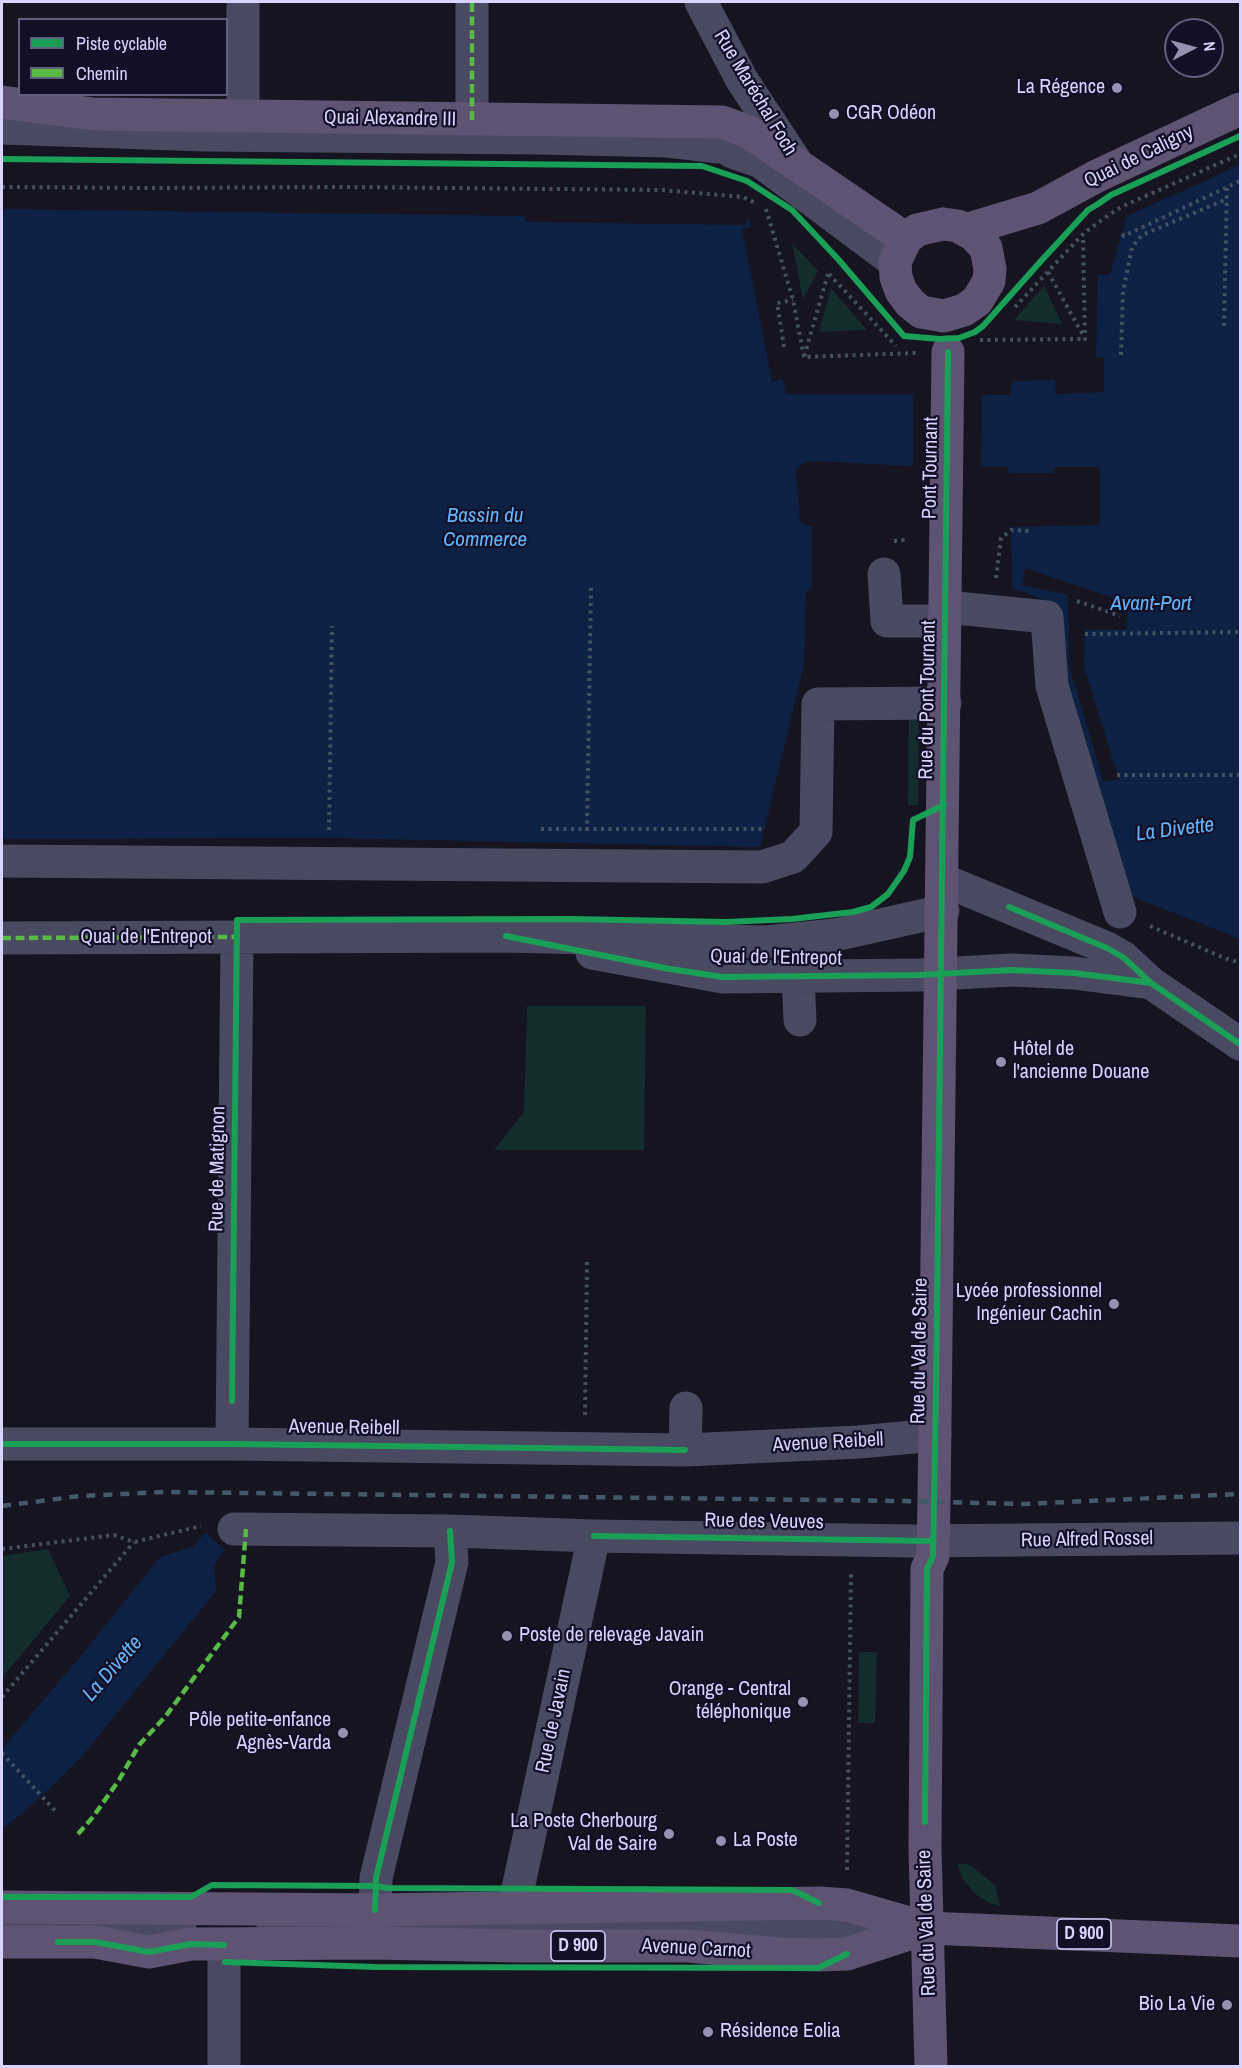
<!DOCTYPE html>
<meta charset="utf-8">
<style>
body{margin:0}
#map{position:relative;width:1242px;height:2068px;overflow:hidden;background:#161421;font-family:"Archivo Narrow",sans-serif}
canvas{display:block}
.frame{position:absolute;inset:0;border:3px solid #d9d4ff;pointer-events:none}
.legend{position:absolute;left:18px;top:18px;width:210px;height:78px;box-sizing:border-box;background:#130f26;border:2px solid #625e7d;margin:0;padding:8px 10px;list-style:none;font-size:18px;color:#d9d4ff}
.legend li{display:flex;align-items:center;gap:12px;height:30px}
.legend b{width:30px;border:2px solid #625e7d}
.north{position:absolute;left:1164px;top:18px;width:60px;height:60px;box-sizing:border-box;background:#130f26;border:2px solid #625e7d;border-radius:50%;rotate:84deg;font-size:16px;font-weight:700;line-height:24px;text-align:center;color:#d9d4ff}
.north::after{content:'';display:block;margin:auto;width:21px;height:27px;background:#9591b1;clip-path:polygon(50% 0,100% 100%,50% 72%,0 100%)}
</style>
<div id="map">
<canvas width="1242" height="2068"></canvas>
<div class="frame"></div>
<ul class="legend">
<li><b style="height:8px;background:#1a9f57"></b>Piste cyclable</li>
<li><b style="height:8px;background:#58b947"></b>Chemin</li>
</ul>
<div class="north">N</div>
</div>
<script>
const c = document.querySelector('canvas').getContext('2d');
c.lineJoin = 'round';
function fillPath(path, color) { c.fillStyle = color; c.fill(path, 'evenodd'); }
const toPath = rows => new Path2D(rows.map(r => 'M' + r).join(''));
function trace(path, color, width, dash) { c.strokeStyle = color; c.lineWidth = width; c.lineCap = dash ? 'butt' : 'round'; c.setLineDash(dash || []); c.stroke(path); }
function drawText(font, color, halo, rows, align = 'center') {
  c.font = font + ' "Archivo Narrow",sans-serif'; c.lineWidth = 4.5; c.setLineDash([]); c.textBaseline = 'middle'; c.strokeStyle = halo; c.fillStyle = color; for (const [text, x, y, turn = 0] of rows) {
    c.save(); c.translate(x, y); c.rotate((+turn || 0) * Math.PI / 180); c.textAlign = isNaN(turn) ? turn : align; if (halo) c.strokeText(text, 0, 0); c.fillText(text, 0, 0); c.restore();
  }
}
fillPath(toPath([
 [792,243,818,271,803,299],
 [1044,286,1062,324,1014,320],
 [831,288,867,330,819,332],
 [909,708,919,708,918,805,908,805],
 [527,1006,646,1006,644,1150,494,1150,524,1112],
 [48,1549,70,1596,2,1678,2,1556],
 [859,1652,877,1652,875,1723,858,1723],
 [957,1863,970,1865,995,1885,1000,1906,989,1903,974,1893,963,1879]
]), '#132c2d');
fillPath(toPath([
 [1240,165,1240,939,1126,894,1061,671,1063,642,1061,606,1018,590,1012,589,1011,527,1100,525,1100,467,1055,467,1054,473,1009,473,1008,467,910,466,816,461,804,463,796,470,800,521,806,526,812,526,812,589,807,590,806,593,804,665,760,847,329,838,2,839,2,209,749,219,786,394,1010,395,1012,381,1055,380,1056,394,1104,392,1104,357,1096,357,1098,275,1110,275,1127,216],
 [205,1533,225,1550,214,1564,216,1591,84,1754,47,1791,19,1816,2,1829,2,1749,84,1652,160,1557,193,1547]
]), '#0d2144');
fillPath(toPath([
 [526,213,747,216,746,225,525,222],
 [753,226,784,379,772,382,742,229],
 [982,392,981,470,913,469,913,393],
 [1025,568,1128,603,1127,629,1085,630,1084,666,1119,780,1103,781,1069,665,1068,595,1023,585]
]), '#161421');
trace(toPath([
 [2,187,150,188,341,187,662,190,743,197,757,204],
 [766,209,793,300,804,357],
 [1122,234,1124,236,1240,181],
 [1048,272,1085,339,1083,234],
 [828,274,804,357,916,353],
 [829,274,896,346],
 [1015,307,1083,234,1103,219,1121,207,1240,154],
 [1224,326,1227,187],
 [980,340,1085,339],
 [784,347,777,303,793,300],
 [1121,355,1123,292,1132,247,1142,235,1227,199],
 [894,541,905,540],
 [996,578,1001,538,1011,530,1030,531,1031,533],
 [1077,601,1120,616],
 [1085,634,1240,632],
 [1117,775,1240,775],
 [541,829,764,829],
 [329,830,332,626],
 [587,831,591,586],
 [1150,926,1222,957,1240,963],
 [585,1415,587,1262],
 [2,1549,114,1535,134,1542,201,1526],
 [2,1697,134,1542],
 [2,1753,58,1814],
 [847,1870,851,1574]
]), '#44505f', 4, [3, 4.5]);
trace(toPath([
 [701,2,742,80,796,162],
 [243,117,243,2],
 [472,120,472,2],
 [2,128,205,135,538,138,667,141,719,147,772,147],
 [732,152,761,162,895,262],
 [884,574,887,621,945,621],
 [946,607,1047,617,1052,686,1120,912],
 [2,861,762,867,793,857,816,832,818,704,945,703],
 [943,880,1107,948,1124,958,1151,983,1240,1044],
 [2,938,506,936,766,942,835,935,943,911],
 [592,953,723,977,919,975,1012,970,1074,973,1151,983],
 [798,978,800,1020],
 [2,1444,232,1444,685,1450,859,1442,935,1435],
 [232,1444,237,937],
 [685,1450,686,1408],
 [234,1529,450,1531,594,1536,911,1541,1240,1538],
 [514,1907,594,1536],
 [375,1910,376,1878,452,1562,450,1531],
 [2,1924,180,1925],
 [273,1926,819,1930,915,1928],
 [224,2066,224,1945]
]), '#4a4962', 33);
trace(toPath([
 [2,102,93,114,722,122,749,132,906,239],
 [943,224,958,226,974,235,986,248,990,269,989,281,977,301,964,310,944,316,921,312,910,303,901,291,896,277,895,262,906,239,917,230,943,224],
 [965,230,1038,208,1097,176,1240,109],
 [2,1907,375,1910,819,1903,847,1905,927,1928,1240,1941],
 [2,1942,95,1942,149,1952,191,1944,375,1943,518,1946,688,1946,779,1954,818,1955,847,1954,927,1928],
 [931,2066,925,1849,927,1569,933,1556,934,1501,948,352]
]), '#5e5373', 33);
trace(toPath([
 [2,1506,80,1496,164,1492,904,1501,1024,1504,1240,1494]
]), '#43596b', 4.5, [9, 8]);
trace(toPath([
 [472,120,472,2],
 [2,938,237,937],
 [78,1834,93,1817,119,1780,139,1745,165,1717,239,1617,246,1529]
]), '#58b947', 4.5, [9, 4.5]);
trace(toPath([
 [2,159,702,166,747,181,792,210,838,259,904,336,940,339,959,338,975,332,983,326,1041,261,1088,210,1098,204,1111,195,1240,136],
 [1009,907,1107,948,1124,958,1151,983,1240,1044],
 [506,936,670,969,723,977,919,975,1012,970,1074,973,1151,983],
 [232,1401,237,920,570,919,726,922,792,919,853,912,871,907,888,894,904,871,910,857,913,820,944,805],
 [2,1444,232,1444,685,1450],
 [594,1536,933,1541],
 [925,1822,927,1569,933,1556,936,1391,948,352],
 [2,1897,191,1897,212,1885,376,1886,388,1888,792,1890,819,1903],
 [375,1910,376,1878,452,1562,450,1531],
 [58,1942,95,1942,149,1952,191,1944,224,1945],
 [225,1962,376,1967,818,1968,847,1954]
]), '#1a9f57', 6);
for (const [x, y, r, color] of [
 [1117,88,6,"#9591b1"],
 [834,114,6,"#9591b1"],
 [1001,1062,6,"#9591b1"],
 [1114,1304,6,"#9591b1"],
 [507,1636,6,"#9591b1"],
 [803,1702,6,"#9591b1"],
 [343,1733,6,"#9591b1"],
 [669,1834,6,"#9591b1"],
 [721,1841,6,"#9591b1"],
 [1227,2005,6,"#9591b1"],
 [708,2032,6,"#9591b1"]
]) { const dot = new Path2D(); dot.arc(x, y, r, 0, 2 * Math.PI); c.fillStyle = color; c.fill(dot); trace(dot, '#130f26', 2); }
for (const [x, y, w] of [
 [1084,1934,54],
 [578,1946,54]
]) { const box = new Path2D(); box.roundRect(x - w / 2, y - 15, w, 30, 4.5); c.fillStyle = '#130f26'; c.fill(box); trace(box, '#d9d4ff', 1.5); }
drawText('bold 18px', '#d9d4ff', null, [
 ["D 900",1084,1934],
 ["D 900",578,1946]
]);
drawText('20px', '#d9d4ff', '#130f26', [
 ["La Régence",1105,88],
 ["CGR Odéon",846,114,"left"],
 ["Hôtel de",1013,1050,"left"],
 ["l'ancienne Douane",1013,1073,"left"],
 ["Lycée professionnel",1102,1292],
 ["Ingénieur Cachin",1102,1315],
 ["Poste de relevage Javain",519,1636,"left"],
 ["Orange - Central",791,1690],
 ["téléphonique",791,1713],
 ["Pôle petite-enfance",331,1721],
 ["Agnès-Varda",331,1744],
 ["La Poste Cherbourg",657,1822],
 ["Val de Saire",657,1845],
 ["La Poste",733,1841,"left"],
 ["Bio La Vie",1215,2005],
 ["Résidence Eolia",720,2032,"left"]
], 'right');
drawText('20px', '#d9d4ff', '#130f26', [
 ["Rue Maréchal Foch",755,93,59],
 ["Quai Alexandre III",390,119,1],
 ["Quai de Caligny",1139,157,-26],
 ["Pont Tournant",931,468,-89],
 ["Rue du Pont Tournant",928,700,-89],
 ["Quai de l'Entrepot",146,938],
 ["Quai de l'Entrepot",776,958,1],
 ["Rue de Matignon",218,1169,-89],
 ["Rue du Val de Saire",920,1351,-89],
 ["Avenue Reibell",344,1428,1],
 ["Avenue Reibell",828,1443,-3],
 ["Rue des Veuves",764,1522,1],
 ["Rue Alfred Rossel",1087,1540,-1],
 ["Rue de Javain",554,1721,-78],
 ["Rue du Val de Saire",927,1923,-92],
 ["Avenue Carnot",696,1949,3]
]);
drawText('italic 21px', '#62b6ff', '#130f26', [
 ["Bassin du",485,516],
 ["Commerce",485,540],
 ["Avant-Port",1151,604],
 ["La Divette",1175,830,-7],
 ["La Divette",113,1669,-49]
]);
</script>
